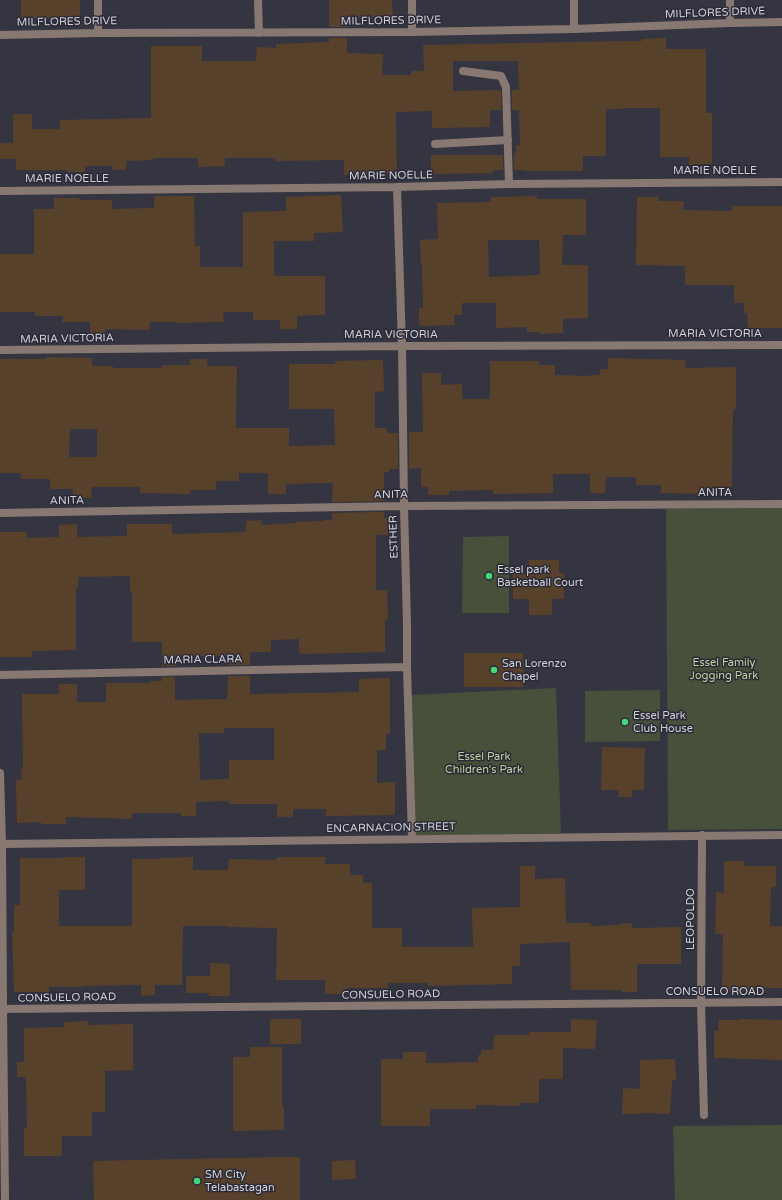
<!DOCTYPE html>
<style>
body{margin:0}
canvas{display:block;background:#353441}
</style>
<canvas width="782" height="1200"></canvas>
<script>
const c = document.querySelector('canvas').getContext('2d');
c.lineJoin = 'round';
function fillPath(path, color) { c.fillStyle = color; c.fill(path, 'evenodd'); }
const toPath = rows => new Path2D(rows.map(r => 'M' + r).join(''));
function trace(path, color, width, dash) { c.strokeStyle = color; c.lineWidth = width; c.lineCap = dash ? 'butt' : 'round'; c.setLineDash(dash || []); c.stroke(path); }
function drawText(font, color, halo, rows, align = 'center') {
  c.font = font + ' "Varela Round",sans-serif'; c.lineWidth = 3; c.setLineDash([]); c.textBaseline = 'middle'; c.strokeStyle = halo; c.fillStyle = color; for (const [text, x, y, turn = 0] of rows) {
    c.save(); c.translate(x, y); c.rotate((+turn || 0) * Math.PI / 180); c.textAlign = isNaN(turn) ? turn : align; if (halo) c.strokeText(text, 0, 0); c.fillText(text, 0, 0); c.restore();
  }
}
fillPath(toPath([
 [782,508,782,829,668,830,666,509],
 [509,536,509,613,462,613,463,537],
 [556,688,561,833,414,836,410,695],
 [660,690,660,741,585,742,585,691],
 [782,1125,782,1200,675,1200,673,1126]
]), '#46503a');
fillPath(toPath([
 [21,0,80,0,80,18,21,18],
 [329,0,392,0,393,17,357,18,357,19,347,19,347,27,329,27],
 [329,38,347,38,347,53,383,54,382,75,411,75,411,71,424,71,423,45,625,41,642,41,642,39,666,38,666,49,706,49,706,113,712,113,712,164,689,165,689,157,660,157,660,108,623,108,623,109,606,109,606,156,583,156,583,171,525,171,525,170,514,170,514,154,516,154,516,145,520,145,519,110,512,110,512,90,519,90,518,61,453,61,453,91,501,90,501,110,490,110,490,127,432,128,432,111,396,112,397,174,344,175,344,160,275,161,275,158,225,158,225,166,198,167,198,158,153,158,153,160,126,161,126,170,112,170,112,166,85,166,85,172,68,172,68,170,16,170,16,159,0,159,0,143,13,143,13,114,32,114,32,129,60,129,60,120,151,118,151,46,202,46,202,61,256,61,257,47,276,48,276,44,329,42],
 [431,155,503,155,503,170,493,170,493,173,431,174],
 [341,195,343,232,314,233,314,241,274,241,274,276,325,276,325,315,297,316,297,329,280,329,280,320,253,320,253,312,223,312,224,322,177,323,177,322,150,322,149,330,105,329,105,334,90,334,90,322,62,322,63,316,35,316,35,312,0,312,0,254,34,254,34,209,54,209,54,198,79,198,79,200,112,200,112,209,154,208,154,196,194,196,195,246,200,246,200,267,243,267,243,212,286,211,286,197],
 [537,196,537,199,586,199,586,235,563,235,562,265,588,265,588,318,563,319,563,333,540,334,540,332,527,332,527,327,496,328,496,303,462,303,462,315,454,315,455,325,419,326,419,308,423,308,422,265,421,265,420,240,438,239,437,203,491,202,491,197],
 [488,240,539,240,540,275,489,277],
 [637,197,659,197,658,201,684,201,683,210,732,211,732,206,782,206,782,328,748,328,747,313,744,313,744,303,734,303,734,285,685,285,685,266,636,265],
 [46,357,92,358,92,366,113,366,113,368,162,368,162,365,190,365,190,359,207,359,207,366,237,366,236,428,289,428,289,446,335,445,334,409,289,409,289,364,335,364,335,361,383,360,384,391,375,392,375,428,387,428,387,433,398,433,398,469,389,469,389,472,384,472,384,501,332,502,333,483,286,484,286,494,268,494,268,473,239,473,239,481,216,481,216,490,190,490,190,494,140,493,140,487,92,487,91,498,73,498,73,489,50,489,50,479,21,479,21,473,0,473,0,359,45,359],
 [70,429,97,429,97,457,69,457],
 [608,358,686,360,685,368,736,367,736,409,733,409,732,487,711,487,711,494,661,493,661,485,636,485,636,477,606,477,605,493,590,493,590,474,553,474,553,493,493,494,493,490,449,491,449,495,428,495,428,487,421,487,421,468,409,469,409,432,423,432,422,373,441,373,441,385,462,384,462,399,490,399,490,361,539,361,539,365,555,365,555,375,590,376,590,375,600,375,600,369,608,369],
 [384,512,384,518,388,518,388,535,376,535,376,590,387,590,388,619,385,620,385,652,299,654,299,639,271,640,271,652,250,652,250,665,228,665,228,656,176,656,176,666,162,666,162,642,132,642,132,593,130,593,130,576,78,577,78,587,76,587,76,650,32,651,32,657,0,657,0,532,27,532,27,538,59,537,59,525,77,524,77,537,127,536,127,524,172,524,172,534,246,532,246,521,261,520,262,525,296,523,296,522,324,521,324,520,332,520,332,513],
 [529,560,559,560,559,573,564,573,564,599,552,599,552,615,529,615,529,599,513,599,513,574,529,574],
 [464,653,523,653,524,687,464,687],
 [228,676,250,676,250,694,359,692,359,679,390,678,390,734,386,734,386,750,377,750,377,783,395,782,395,815,326,816,326,809,293,809,293,817,277,817,277,804,229,804,229,801,196,802,196,816,181,816,181,813,132,813,132,819,66,817,66,824,41,824,41,822,17,823,16,780,22,780,21,769,23,769,22,694,59,694,59,684,77,684,77,702,106,702,106,683,150,683,150,681,162,681,162,677,175,677,175,700,227,699],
 [224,728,274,728,274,760,229,760,229,779,200,780,199,733,224,733],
 [602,747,645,748,644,790,632,790,632,797,618,797,619,790,601,790],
 [63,857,85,857,85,890,59,890,59,926,132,926,132,859,159,859,159,858,193,857,193,870,228,870,229,859,277,860,277,857,326,857,325,864,350,864,350,875,363,875,363,883,372,883,372,928,402,928,402,947,473,947,472,908,520,907,520,866,535,866,535,879,565,878,566,923,591,923,591,926,619,925,619,924,632,923,632,928,681,927,681,964,637,964,637,992,622,992,622,990,571,990,570,942,520,944,520,966,512,966,512,984,428,986,428,983,388,983,388,988,347,988,347,994,325,994,325,980,276,980,277,928,228,927,228,926,183,926,182,985,155,985,155,995,141,996,141,985,81,986,81,987,49,987,49,992,14,992,12,931,14,931,14,905,20,905,20,858,63,858],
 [724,861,744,861,744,866,776,866,776,887,771,887,770,926,782,926,782,988,750,988,750,991,722,991,723,934,715,934,716,892,724,893],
 [210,963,230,964,230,996,209,996,209,993,186,993,186,976,210,976],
 [270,1019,301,1019,301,1044,270,1044],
 [571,1019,597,1020,595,1049,563,1048,563,1079,539,1079,539,1103,520,1103,520,1106,476,1105,476,1109,430,1109,430,1126,381,1126,381,1059,403,1059,403,1052,426,1052,426,1063,478,1062,478,1055,481,1055,481,1050,493,1050,494,1035,529,1035,529,1032,571,1032],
 [739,1019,782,1020,782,1060,714,1058,714,1031,718,1031,719,1020,739,1020],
 [88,1021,88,1025,133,1024,133,1070,105,1071,105,1112,92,1112,92,1136,62,1136,62,1156,24,1156,24,1128,27,1128,26,1077,17,1077,17,1062,24,1062,24,1028,64,1027,64,1022],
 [250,1047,282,1047,282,1106,284,1106,284,1130,233,1131,233,1057,250,1057],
 [675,1059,676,1080,672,1080,670,1114,642,1113,642,1114,622,1114,623,1088,640,1089,640,1060],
 [278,1157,300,1157,300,1200,94,1200,93,1161],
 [355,1160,356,1179,332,1180,332,1161]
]), '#58412a');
trace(toPath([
 [258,0,259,33],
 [574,0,574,29],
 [730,0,730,23],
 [412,32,412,0],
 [98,33,98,0],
 [0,35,98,33,412,32,574,29,730,23,782,22],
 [463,71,501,76,506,87,509,184],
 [435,144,508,140],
 [397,187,402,346,404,506,407,624,407,667,412,839],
 [0,191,397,187,509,184,782,182],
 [0,350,402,346,782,345],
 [0,513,404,506,782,504],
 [0,675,407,667],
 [0,773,2,844,3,1009,5,1200],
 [702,835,701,1003,704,1115],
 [0,844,782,835],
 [0,1009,782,1002]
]), '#887872', 8);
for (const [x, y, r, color] of [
 [489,576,4,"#45d77a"],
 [494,670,4,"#45d77a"],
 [625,722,4,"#45d77a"],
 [197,1181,4,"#45d77a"]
]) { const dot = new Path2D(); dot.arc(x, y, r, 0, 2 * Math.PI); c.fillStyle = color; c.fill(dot); trace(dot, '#2b2a37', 1.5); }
drawText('11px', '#d1d1da', '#2b2a37', [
 ["MILFLORES DRIVE",715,13,-2],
 ["MILFLORES DRIVE",391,21,-1],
 ["MILFLORES DRIVE",67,22,-1],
 ["MARIE NOELLE",715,171],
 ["MARIE NOELLE",391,176,-1],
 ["MARIE NOELLE",67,179],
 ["MARIA VICTORIA",715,334],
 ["MARIA VICTORIA",391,335],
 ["MARIA VICTORIA",67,339,-1],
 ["ANITA",715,493],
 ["ANITA",391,495,-1],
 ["ANITA",67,501,-1],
 ["ESTHER",394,537,-92],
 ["MARIA CLARA",203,660,-1],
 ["ENCARNACION STREET",391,828,-1],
 ["LEOPOLDO",691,919,-90],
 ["CONSUELO ROAD",715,992],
 ["CONSUELO ROAD",391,995,-1],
 ["CONSUELO ROAD",67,998,-1]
]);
drawText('11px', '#d1d1da', '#2b2a37', [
 ["Essel park",497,570],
 ["Basketball Court",497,583],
 ["San Lorenzo",502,664],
 ["Chapel",502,677],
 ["Essel Park",633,716],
 ["Club House",633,729],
 ["SM City",205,1175],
 ["Telabastagan",205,1188]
], 'left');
drawText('11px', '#bcd39d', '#2b2a37', [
 ["Essel Family",724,663],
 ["Jogging Park",724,676],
 ["Essel Park",484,757],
 ["Children's Park",484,770]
]);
</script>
